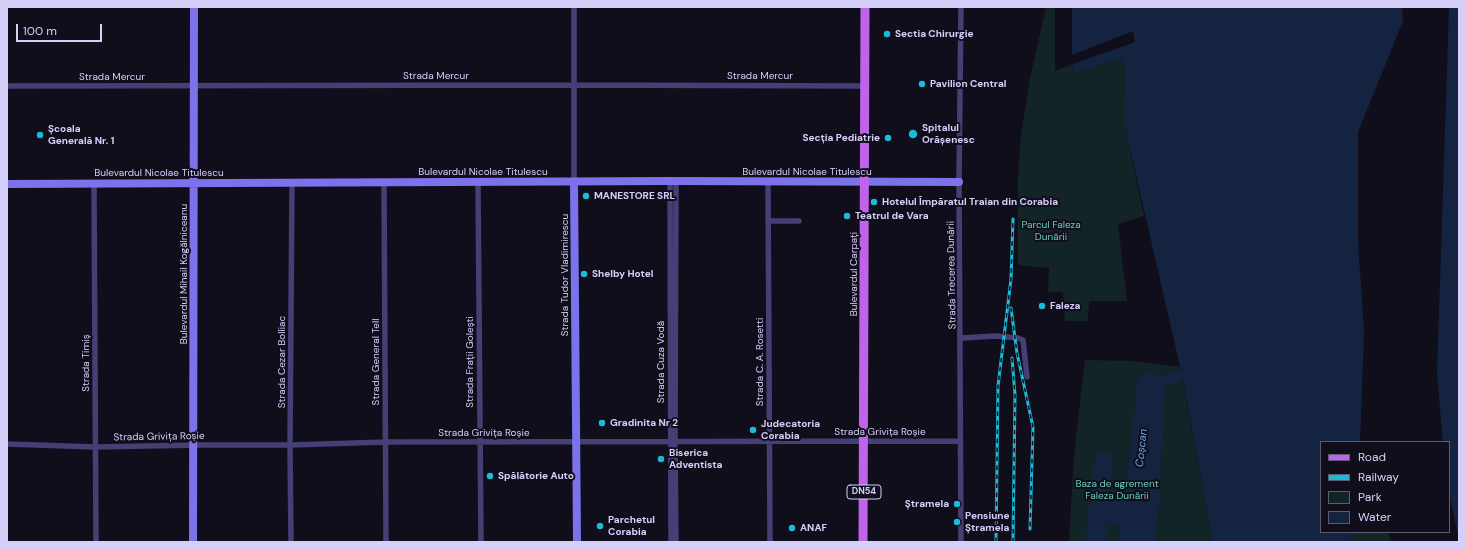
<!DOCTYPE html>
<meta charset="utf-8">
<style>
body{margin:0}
#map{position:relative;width:1466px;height:549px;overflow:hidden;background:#110e1c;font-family:"DM Sans",sans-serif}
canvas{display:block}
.frame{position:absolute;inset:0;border:8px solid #d6cff9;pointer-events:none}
.legend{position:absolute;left:1320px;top:441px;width:130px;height:92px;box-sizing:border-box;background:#110e1c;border:1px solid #605b74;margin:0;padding:5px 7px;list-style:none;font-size:12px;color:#d6cff9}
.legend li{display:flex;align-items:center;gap:8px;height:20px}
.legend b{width:20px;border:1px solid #605b74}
.scale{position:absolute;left:16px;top:24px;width:86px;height:18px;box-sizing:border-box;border:2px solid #d6cff9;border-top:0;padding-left:5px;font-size:12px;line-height:14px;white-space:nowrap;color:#d6cff9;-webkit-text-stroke:3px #110e1c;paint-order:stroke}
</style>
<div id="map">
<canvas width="1466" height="549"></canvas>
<div class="frame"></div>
<ul class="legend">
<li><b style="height:5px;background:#bf64ea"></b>Road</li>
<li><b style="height:5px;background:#1dbad7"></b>Railway</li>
<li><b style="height:11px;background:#122425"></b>Park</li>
<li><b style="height:11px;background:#14233f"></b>Water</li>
</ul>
<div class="scale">100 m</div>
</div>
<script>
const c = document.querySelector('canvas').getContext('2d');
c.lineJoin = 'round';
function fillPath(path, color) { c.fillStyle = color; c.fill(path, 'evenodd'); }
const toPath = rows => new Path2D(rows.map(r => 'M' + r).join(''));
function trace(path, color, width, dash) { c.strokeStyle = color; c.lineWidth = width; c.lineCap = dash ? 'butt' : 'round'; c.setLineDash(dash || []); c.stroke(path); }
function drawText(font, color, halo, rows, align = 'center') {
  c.font = font + ' "DM Sans",sans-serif'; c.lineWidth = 4; c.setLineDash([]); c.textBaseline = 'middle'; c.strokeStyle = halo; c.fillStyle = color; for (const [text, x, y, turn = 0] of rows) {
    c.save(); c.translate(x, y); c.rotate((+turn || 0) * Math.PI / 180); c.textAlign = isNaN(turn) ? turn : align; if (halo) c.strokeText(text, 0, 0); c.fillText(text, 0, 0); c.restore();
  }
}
fillPath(toPath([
 [1046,7,1055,7,1055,71,1073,64,1074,73,1121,57,1129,69,1125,127,1144,216,1118,224,1127,301,1089,301,1088,321,1065,321,1063,292,1048,292,1049,268,1018,265,1018,176,1021,135,1030,78],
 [1085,360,1134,361,1180,367,1209,521,1211,542,1069,542,1074,454],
 [1352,532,1388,532,1392,542,1351,542]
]), '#122425');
fillPath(toPath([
 [1072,7,1402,7,1403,21,1358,132,1358,240,1364,333,1360,442,1321,442,1321,532,1352,532,1351,542,1211,542,1209,521,1182,375,1125,127,1126,67,1121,58,1074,73,1073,64,1135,42,1133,31,1072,55],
 [1449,7,1459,7,1459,540,1449,492,1449,442,1443,442,1437,374],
 [1144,373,1159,375,1162,377,1165,385,1158,521,1155,542,1119,542,1121,527,1113,523,1109,525,1107,529,1105,542,1085,542,1092,480,1096,452,1112,454,1113,457,1109,496,1118,499,1125,496,1138,377]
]), '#14233f');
trace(toPath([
 [1153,389,1158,384,1182,375]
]), '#14233f', 10);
trace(toPath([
 [574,7,574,182],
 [7,86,574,85,865,86],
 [670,181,671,542],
 [676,181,675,442,676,542],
 [768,181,770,542],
 [384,182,386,542],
 [478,182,481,542],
 [94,184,96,542],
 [768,221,799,221],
 [961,338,995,336,1018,338,1023,340,1027,377],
 [7,444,95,447,200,445,290,445,386,442,960,441],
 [291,542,290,445,292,183],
 [961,542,959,182,961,7]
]), '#443f75', 5.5);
trace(toPath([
 [574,182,577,542],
 [7,184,670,181,959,182],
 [193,542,194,7]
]), '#7c72ec', 8);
trace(toPath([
 [863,542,865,7]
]), '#bf64ea', 9);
const rail = toPath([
 [1011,308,1017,353,1033,427,1030,529],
 [1012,358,1015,395,1013,542],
 [996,542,998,386,1011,279,1013,219]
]);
trace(rail, '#1dbad7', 3);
trace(rail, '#110e1c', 1.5, [4.5]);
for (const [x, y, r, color] of [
 [887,34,4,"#1dbad7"],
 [922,84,4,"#1dbad7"],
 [913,134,5,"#1dbad7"],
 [40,135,4,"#1dbad7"],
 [888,138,4,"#1dbad7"],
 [586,196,4,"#1dbad7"],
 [874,202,4,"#1dbad7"],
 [847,216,4,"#1dbad7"],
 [584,274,4,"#1dbad7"],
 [1042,306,4,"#1dbad7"],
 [602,423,4,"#1dbad7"],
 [753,430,4,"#1dbad7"],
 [661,459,4,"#1dbad7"],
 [490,476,4,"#1dbad7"],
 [957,504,4,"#1dbad7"],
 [957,522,4,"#1dbad7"],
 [600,526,4,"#1dbad7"],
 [792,528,4,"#1dbad7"]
]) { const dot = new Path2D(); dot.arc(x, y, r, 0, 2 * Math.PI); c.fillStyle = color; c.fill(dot); trace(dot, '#110e1c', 1.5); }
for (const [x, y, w] of [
 [864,492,34]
]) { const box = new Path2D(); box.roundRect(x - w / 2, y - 7, w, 14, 3); c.fillStyle = '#110e1c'; c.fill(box); trace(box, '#d6cff9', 1); }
drawText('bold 9px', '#d6cff9', null, [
 ["DN54",864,492]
]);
drawText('bold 10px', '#d6cff9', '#110e1c', [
 ["Sectia Chirurgie",895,34],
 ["Pavilion Central",930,84],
 ["Spitalul",922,128],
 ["Orășenesc",922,140],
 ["Școala",48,129],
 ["Generală Nr. 1",48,141],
 ["Secția Pediatrie",880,138,"right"],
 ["MANESTORE SRL",594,196],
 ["Hotelul Împăratul Traian din Corabia",882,202],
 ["Teatrul de Vara",855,216],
 ["Shelby Hotel",592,274],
 ["Faleza",1050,306],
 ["Gradinita Nr 2",610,423],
 ["Judecatoria",761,424],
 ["Corabia",761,436],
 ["Biserica",669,453],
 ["Adventista",669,465],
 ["Spălătorie Auto",498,476],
 ["Ștramela",949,504,"right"],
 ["Pensiune",965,516],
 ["Ștramela",965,528],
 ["Parchetul",608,520],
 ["Corabia",608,532],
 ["ANAF",800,528]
], 'left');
drawText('10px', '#d6cff9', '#110e1c', [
 ["Strada Mercur",436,76],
 ["Strada Mercur",760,76],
 ["Strada Mercur",112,77],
 ["Bulevardul Nicolae Titulescu",483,172],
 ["Bulevardul Nicolae Titulescu",807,172],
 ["Bulevardul Nicolae Titulescu",159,173],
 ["Bulevardul Mihail Kogălniceanu",184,274,-90],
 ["Bulevardul Carpați",854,274,-90],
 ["Strada Tudor Vladimirescu",565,275,-90],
 ["Strada Trecerea Dunării",952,275,-91],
 ["Strada Cezar Bolliac",282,362,-90],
 ["Strada General Tell",376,362,-90],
 ["Strada Frații Golești",470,362,-90],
 ["Strada Cuza Vodă",661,362,-90],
 ["Strada C. A. Rosetti",760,362,-90],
 ["Strada Timiș",86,363,-90],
 ["Strada Grivița Roșie",880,432],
 ["Strada Grivița Roșie",484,433],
 ["Strada Grivița Roșie",159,437,-1]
]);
drawText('10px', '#66ceb9', '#110e1c', [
 ["Parcul Faleza",1051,225],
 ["Dunării",1051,237],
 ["Baza de agrement",1117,484],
 ["Faleza Dunării",1117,496]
]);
drawText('italic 11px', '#6aa9eb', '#110e1c', [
 ["Coșcan",1142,448,-84]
]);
</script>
